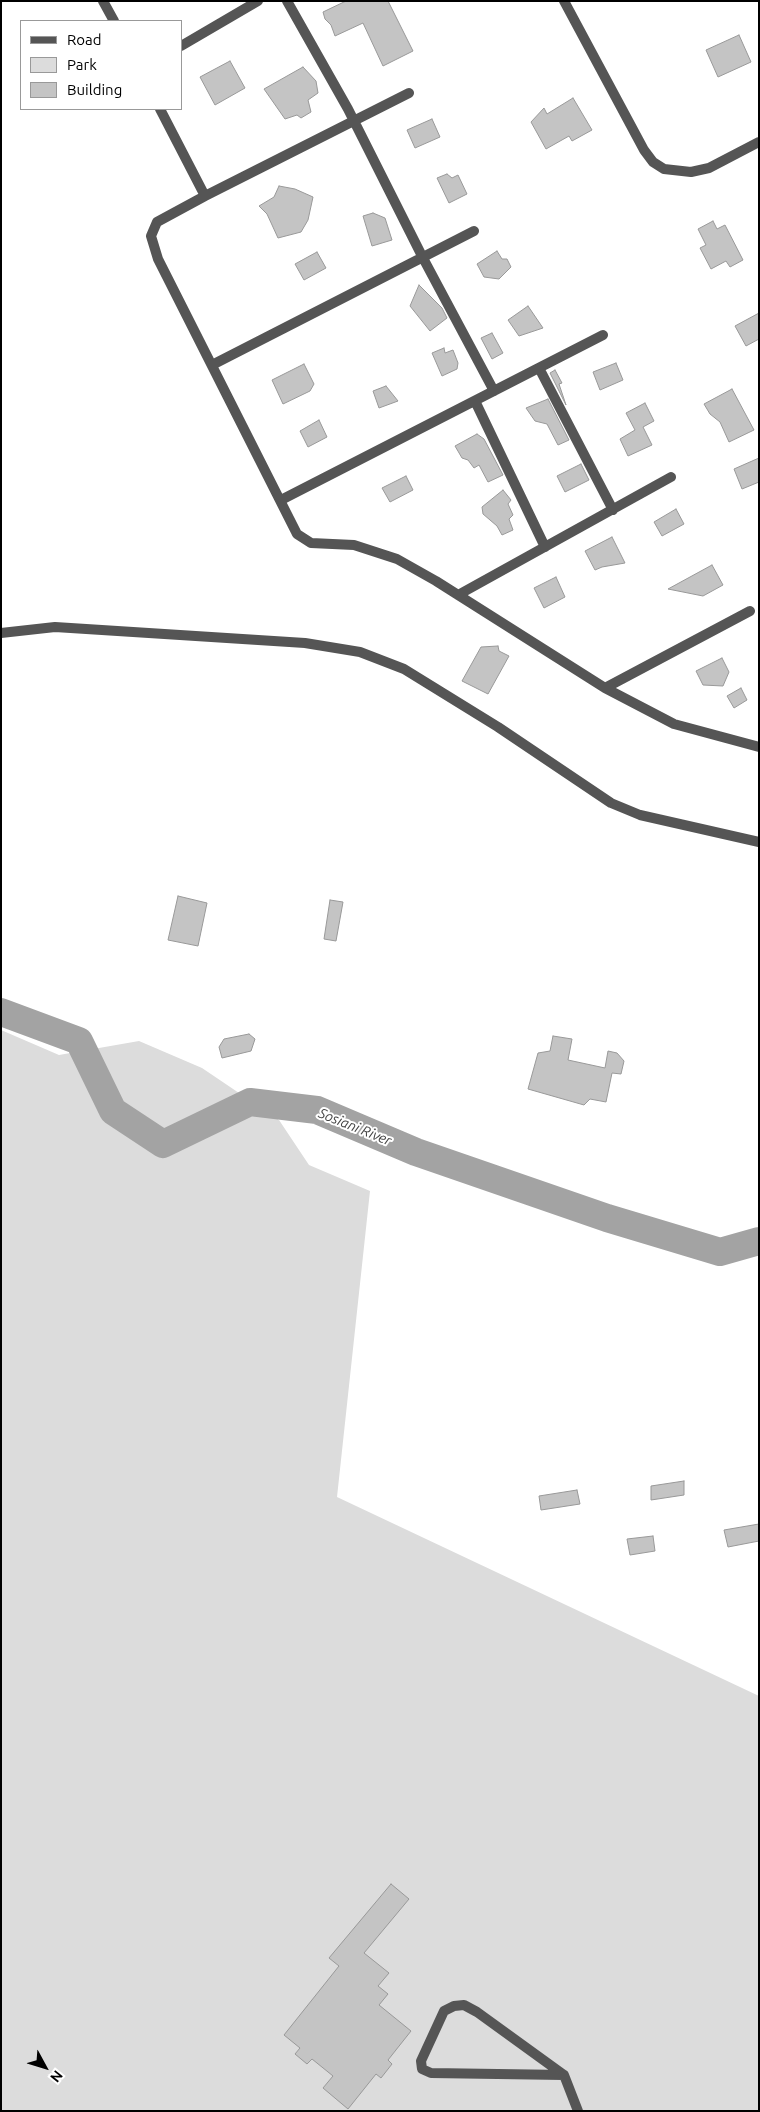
<!DOCTYPE html>
<style>
body{margin:0}
#map{position:relative;width:760px;height:2112px;overflow:hidden;background:#fff;font-family:Ubuntu,sans-serif}
canvas{display:block}
.frame{position:absolute;inset:0;border:2px solid #000;pointer-events:none}
.legend{position:absolute;left:20px;top:20px;width:162px;height:90px;box-sizing:border-box;background:#fff;border:1px solid #999;margin:0;padding:6px 9px;list-style:none;font-size:15px;color:#000}
.legend li{display:flex;align-items:center;gap:10px;height:25px}
.legend b{width:25px;border:1px solid #999}
.north{position:absolute;left:20px;top:2042px;width:50px;height:50px;-webkit-text-stroke:4px #fff;paint-order:stroke;rotate:129deg;font-size:14px;font-weight:700;line-height:20px;text-align:center;color:#000}
.north::after{content:'';display:block;margin:auto;width:18px;height:22px;background:#000;clip-path:polygon(50% 0,100% 100%,50% 72%,0 100%)}
</style>
<div id="map">
<canvas width="760" height="2112"></canvas>
<div class="frame"></div>
<ul class="legend">
<li><b style="height:6px;background:#555"></b>Road</li>
<li><b style="height:14px;background:#dcdcdc"></b>Park</li>
<li><b style="height:14px;background:#c4c4c4"></b>Building</li>
</ul>
<div class="north">N</div>
</div>
<script>
const c = document.querySelector('canvas').getContext('2d');
c.lineJoin = 'round';
function fillPath(path, color) { c.fillStyle = color; c.fill(path, 'evenodd'); }
const toPath = rows => new Path2D(rows.map(r => 'M' + r).join(''));
function trace(path, color, width, dash) { c.strokeStyle = color; c.lineWidth = width; c.lineCap = dash ? 'butt' : 'round'; c.setLineDash(dash || []); c.stroke(path); }
function drawText(font, color, halo, rows, align = 'center') {
  c.font = font + ' Ubuntu,sans-serif'; c.lineWidth = 4; c.setLineDash([]); c.textBaseline = 'middle'; c.strokeStyle = halo; c.fillStyle = color; for (const [text, x, y, turn = 0] of rows) {
    c.save(); c.translate(x, y); c.rotate((+turn || 0) * Math.PI / 180); c.textAlign = isNaN(turn) ? turn : align; if (halo) c.strokeText(text, 0, 0); c.fillText(text, 0, 0); c.restore();
  }
}
fillPath(toPath([
 [1,1030,59,1055,139,1041,202,1068,279,1120,309,1165,370,1191,337,1497,759,1696,759,2111,1,2111]
]), '#dcdcdc');
trace(toPath([
 [1,1012,79,1041,113,1111,163,1144,250,1102,317,1110,416,1152,607,1218,720,1252,759,1241]
]), '#a3a3a3', 28);
const building = toPath([
 [388,1,413,51,383,66,363,23,335,36,331,25,325,19,323,12,346,1,388,1],
 [739,35,751,62,718,77,706,50,739,35],
 [230,61,245,88,215,105,200,77,230,61],
 [303,67,316,81,318,93,308,100,311,112,301,118,297,115,285,119,264,89,303,67],
 [573,98,592,130,572,141,569,136,546,149,531,122,544,108,547,114,573,98],
 [432,119,440,137,415,148,407,130,432,119],
 [447,174,452,178,458,175,467,194,449,203,437,178,447,174],
 [279,186,295,189,313,197,308,220,301,232,278,238,267,214,259,206,274,197,279,186],
 [373,213,385,218,392,240,372,246,363,216,373,213],
 [713,221,717,229,725,225,743,260,730,267,726,261,711,269,700,248,706,245,698,229,713,221],
 [497,251,502,259,507,259,511,267,499,279,484,277,477,264,497,251],
 [317,252,326,268,304,280,295,264,317,252],
 [419,285,442,308,447,318,430,331,410,306,419,285],
 [528,306,543,328,519,336,508,320,528,306],
 [759,313,759,339,746,346,735,326,759,313],
 [492,333,503,353,492,359,481,338,492,333],
 [444,348,445,353,453,350,458,363,457,369,442,376,432,353,444,348],
 [616,363,623,380,600,390,593,372,616,363],
 [304,364,314,384,310,391,283,404,272,380,304,364],
 [555,370,562,383,559,384,566,405,550,373,555,370],
 [386,386,398,401,379,408,373,391,386,386],
 [732,389,754,430,729,442,720,422,710,414,704,404,732,389],
 [548,399,569,440,558,445,547,424,535,421,526,408,548,399],
 [645,403,654,421,643,427,652,445,628,456,620,439,635,430,626,413,645,403],
 [319,420,327,437,308,447,300,431,319,420],
 [477,434,484,439,503,475,488,482,479,465,474,468,468,460,462,458,455,446,477,434],
 [759,458,759,482,742,489,734,469,759,458],
 [581,464,589,480,565,492,557,476,581,464],
 [406,476,413,490,390,502,382,488,406,476],
 [503,490,511,500,508,504,513,515,509,519,513,530,502,535,497,526,483,514,482,507,503,490],
 [676,509,684,524,662,536,654,522,676,509],
 [612,537,625,563,602,567,595,570,585,551,612,537],
 [712,565,723,585,703,596,668,589,712,565],
 [556,577,565,597,544,608,534,588,556,577],
 [498,646,499,651,509,656,488,694,462,681,481,647,498,646],
 [722,658,729,672,723,686,703,685,696,671,722,658],
 [741,688,747,700,734,708,727,696,741,688],
 [178,896,207,903,198,946,168,940,178,896],
 [330,900,343,902,336,941,324,939,330,900],
 [249,1034,255,1039,251,1051,222,1058,219,1047,224,1039,249,1034],
 [553,1036,572,1039,568,1060,605,1068,608,1051,617,1053,624,1061,621,1074,612,1073,606,1102,590,1099,584,1105,528,1089,538,1053,550,1051,553,1036],
 [684,1481,684,1495,651,1500,651,1486,684,1481],
 [577,1490,580,1504,541,1510,539,1496,577,1490],
 [759,1524,759,1541,728,1547,724,1530,759,1524],
 [653,1536,655,1551,630,1555,627,1539,653,1536],
 [391,1884,409,1899,364,1953,389,1973,378,1986,388,1994,379,2005,411,2031,388,2060,392,2064,381,2078,376,2074,348,2109,323,2088,333,2076,312,2059,307,2064,295,2054,300,2048,284,2035,339,1966,329,1958,391,1884]
]);
fillPath(building, '#c4c4c4');
trace(building, '#999', 1);
trace(toPath([
 [103,1,114,21],
 [287,1,348,109,423,258,494,391],
 [564,1,644,150,653,162,664,169,691,172,709,168,759,142],
 [181,46,258,1],
 [160,109,205,196,157,222,151,236,158,259,297,534,311,543,354,545,397,559,436,581,605,688,674,724,759,747],
 [205,196,409,93],
 [212,365,474,231],
 [539,368,613,510],
 [475,401,545,547],
 [281,500,603,335],
 [458,595,671,477],
 [1,633,55,627,305,643,360,652,404,669,498,727,611,803,640,815,759,842],
 [605,688,750,611],
 [564,2075,477,2012,464,2005,454,2006,444,2011,421,2061,422,2069,431,2073,564,2075,578,2111]
]), '#555', 10);
drawText('italic 14px', '#444', '#fff', [
 ["Sosiani River",355,1127,22]
]);
</script>
